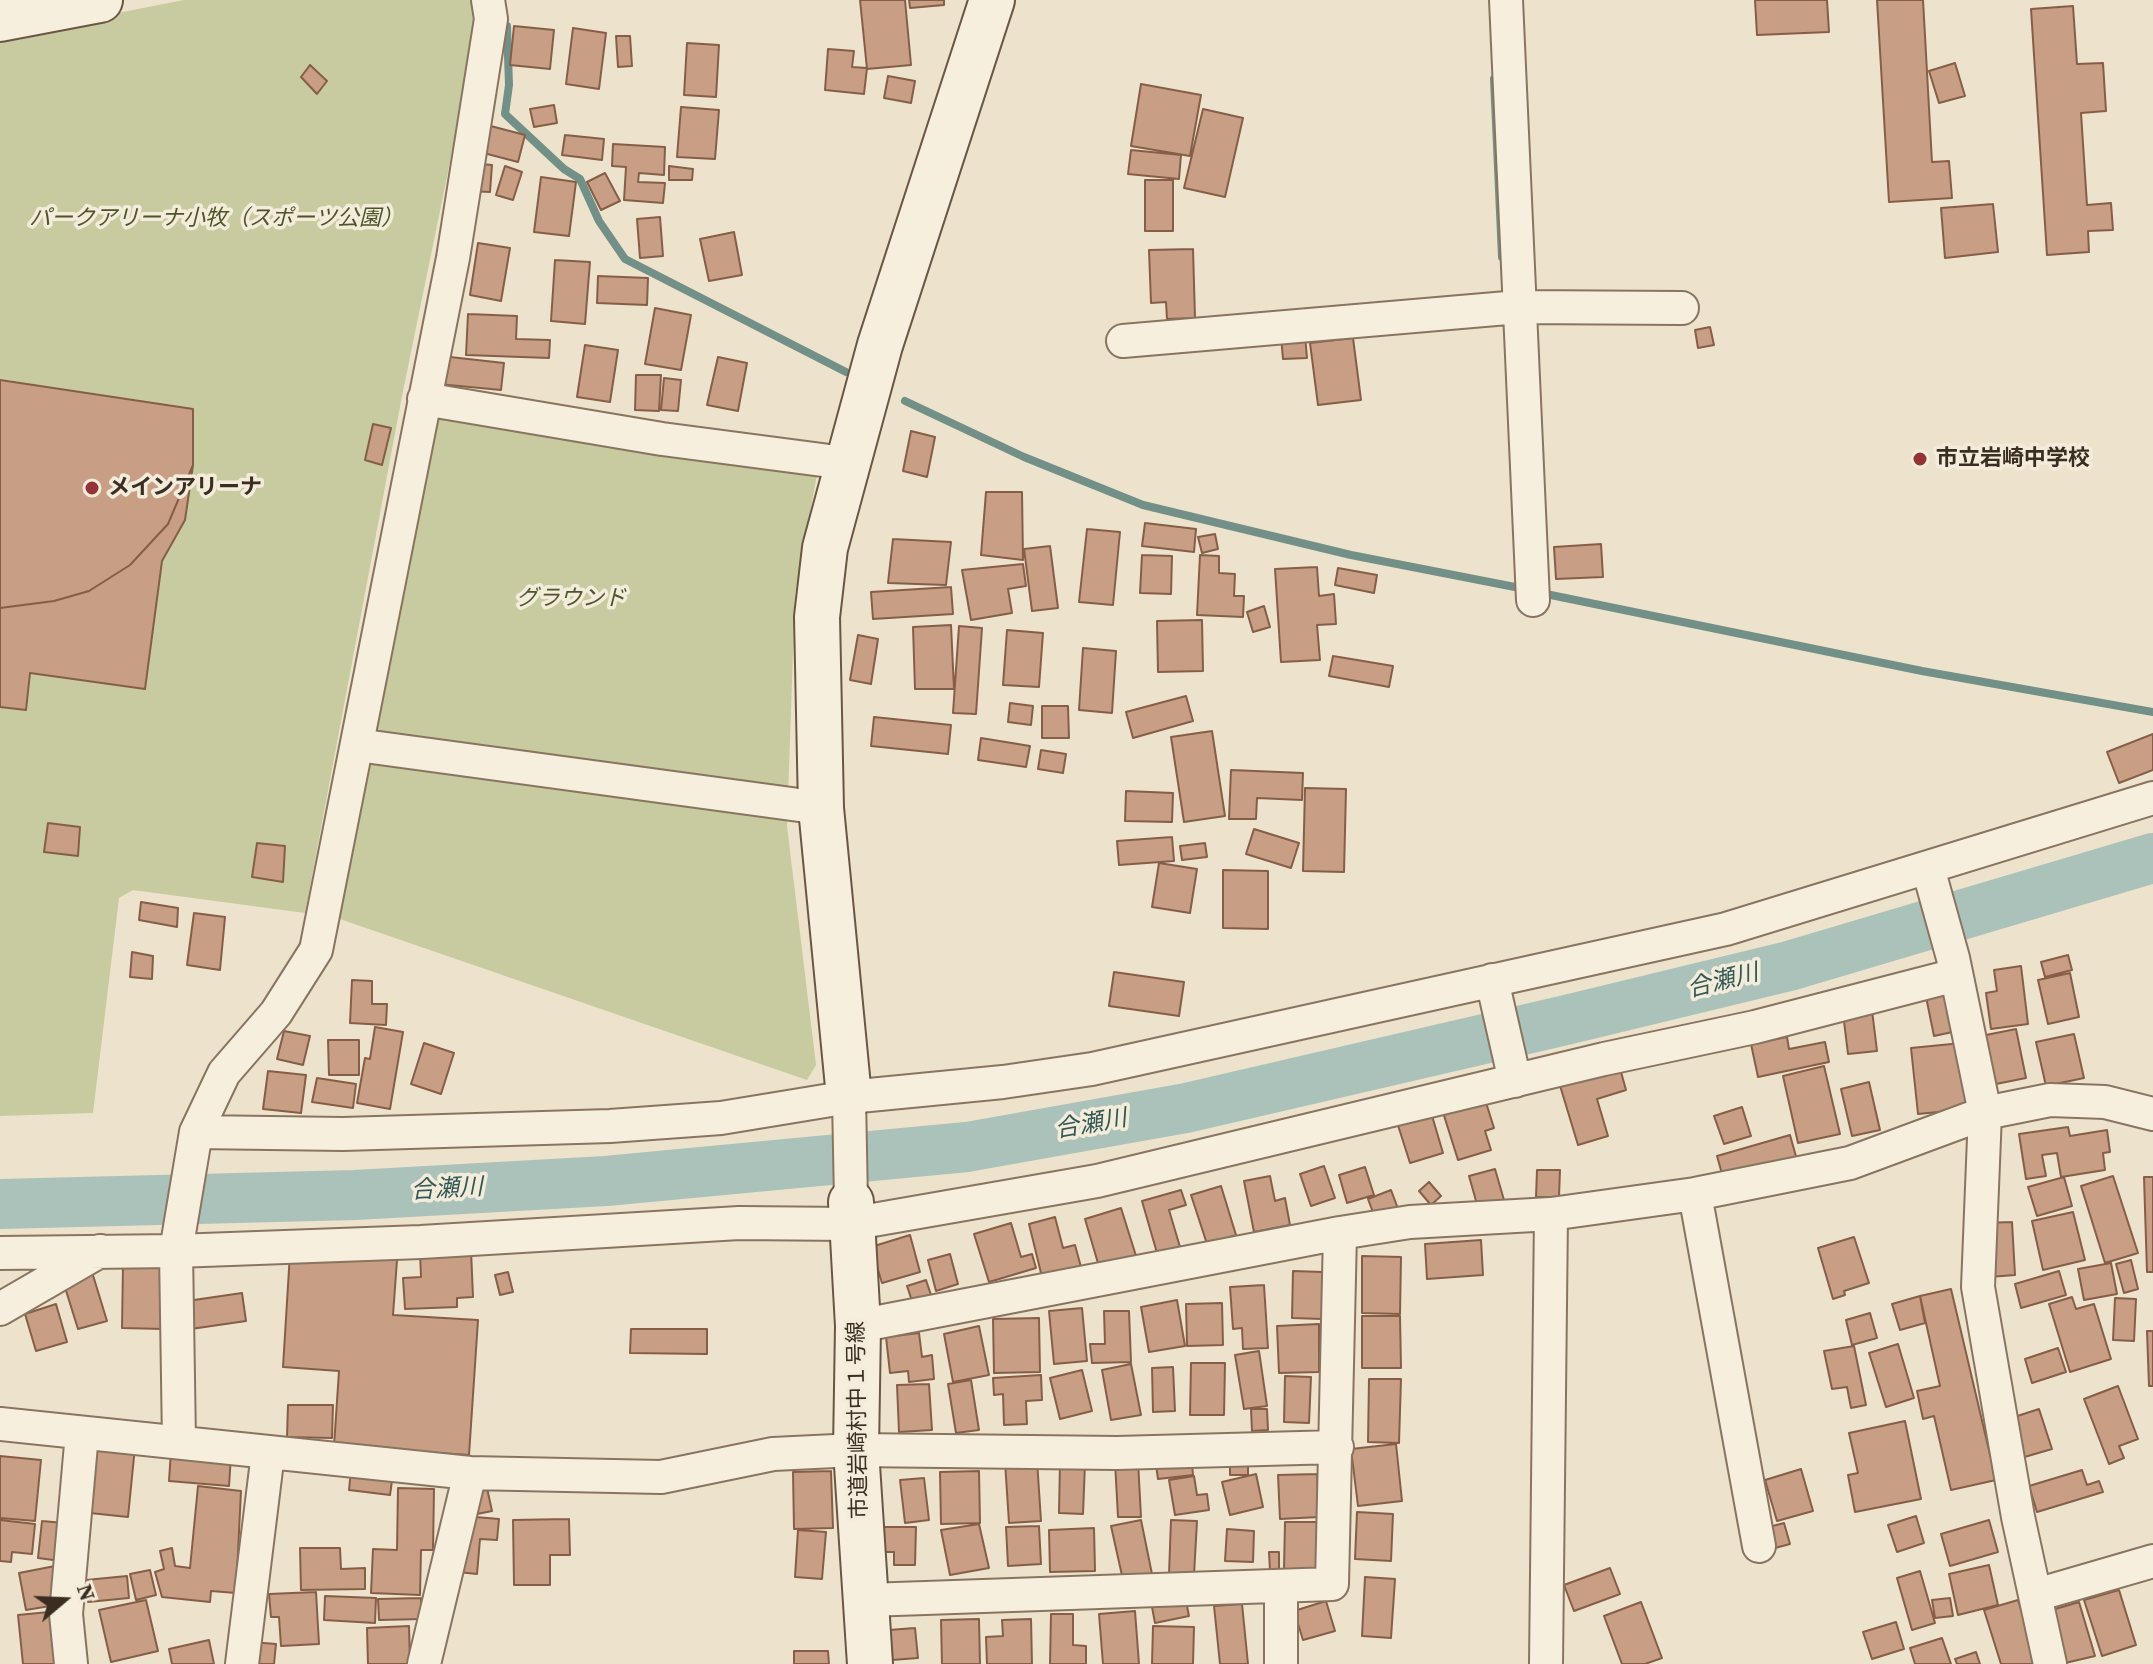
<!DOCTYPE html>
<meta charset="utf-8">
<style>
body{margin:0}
#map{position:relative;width:2153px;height:1664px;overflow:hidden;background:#ede2cb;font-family:"Source Serif 4",serif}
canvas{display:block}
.north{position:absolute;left:24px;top:1560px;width:80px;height:80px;-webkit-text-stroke:6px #f4ecda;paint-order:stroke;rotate:71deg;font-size:22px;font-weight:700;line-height:32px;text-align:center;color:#3a2d22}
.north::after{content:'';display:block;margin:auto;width:28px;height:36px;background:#3a2d22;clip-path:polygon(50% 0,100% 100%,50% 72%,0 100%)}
</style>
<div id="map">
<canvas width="2153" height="1664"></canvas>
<div class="north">N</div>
</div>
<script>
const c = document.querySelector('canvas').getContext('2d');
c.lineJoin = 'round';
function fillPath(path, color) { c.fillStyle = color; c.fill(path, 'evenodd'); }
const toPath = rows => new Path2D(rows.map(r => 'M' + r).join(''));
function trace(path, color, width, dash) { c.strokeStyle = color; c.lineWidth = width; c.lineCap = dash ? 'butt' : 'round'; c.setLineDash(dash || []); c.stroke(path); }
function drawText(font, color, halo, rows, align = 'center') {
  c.font = font + ' "Source Serif 4","Noto Sans JP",serif'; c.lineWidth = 7; c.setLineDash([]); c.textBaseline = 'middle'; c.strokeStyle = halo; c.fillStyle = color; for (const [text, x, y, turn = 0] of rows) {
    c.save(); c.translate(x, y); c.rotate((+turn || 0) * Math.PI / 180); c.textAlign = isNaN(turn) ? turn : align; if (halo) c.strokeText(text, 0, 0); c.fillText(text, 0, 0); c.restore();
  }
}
fillPath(toPath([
 [184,0,472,0,474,45,402,396,305,913,133,890,119,898,93,1113,0,1116,0,36],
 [433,412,817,474,795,595,787,826,816,1065,807,1080,337,918]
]), '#c7cb9f');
trace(toPath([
 [507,26,509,85,505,114,564,169,580,179,599,221,625,259,846,372],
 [1494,79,1502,257],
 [905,401,1024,457,1143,505,1351,555,1520,588],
 [1541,593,1922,671,2153,712]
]), '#729087', 8);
trace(toPath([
 [0,1204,355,1195,606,1181,967,1147,1186,1108,1566,1020,1789,966,2153,858]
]), '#abc2ba', 50);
const building = toPath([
 [860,0,905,0,911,65,867,69,860,0],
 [909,0,944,0,944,5,910,8,909,0],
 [1755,0,1827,0,1829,32,1757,35,1755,0],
 [1877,0,1923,0,1932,162,1949,161,1952,198,1889,202,1877,0],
 [2073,6,2077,64,2103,63,2106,111,2081,113,2087,205,2111,203,2113,230,2088,231,2089,252,2047,255,2031,9,2073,6],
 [514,26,554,30,550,69,510,65,514,26],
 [573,28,606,33,599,89,566,84,573,28],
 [616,36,630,36,632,66,618,67,616,36],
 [687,43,719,45,716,97,684,95,687,43],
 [828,49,854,51,852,67,867,68,864,94,825,90,828,49],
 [1955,63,1965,96,1939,103,1929,71,1955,63],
 [310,65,327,81,317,94,301,77,310,65],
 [888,76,915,81,911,103,884,98,888,76],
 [1141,84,1201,95,1190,156,1131,146,1141,84],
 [554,105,557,123,534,127,530,109,554,105],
 [681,107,719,110,715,159,677,157,681,107],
 [1203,109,1243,118,1225,197,1184,188,1203,109],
 [483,124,525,135,518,162,476,151,483,124],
 [565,135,604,139,602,160,562,155,565,135],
 [613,144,665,147,664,175,639,173,638,182,665,183,663,203,624,200,626,167,612,166,613,144],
 [1131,150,1181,155,1179,179,1128,174,1131,150],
 [470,163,492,165,490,192,468,191,470,163],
 [505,166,522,172,513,200,496,195,505,166],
 [669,166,693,169,692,180,669,180,669,166],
 [605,173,620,201,601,210,587,182,605,173],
 [541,177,576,182,569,236,534,232,541,177],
 [1145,180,1173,180,1173,231,1145,231,1145,180],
 [1993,204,1998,252,1945,258,1941,208,1993,204],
 [660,217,663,256,640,258,637,219,660,217],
 [734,232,742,275,709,281,700,239,734,232],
 [478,243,510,248,501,301,470,295,478,243],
 [1193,249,1195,318,1167,319,1166,302,1151,303,1149,250,1193,249],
 [555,260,590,262,585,324,551,321,555,260],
 [598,276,648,278,647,305,597,303,598,276],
 [655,308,691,315,681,370,645,364,655,308],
 [468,314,517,316,516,339,550,340,549,358,466,355,468,314],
 [1710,327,1714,345,1698,348,1695,330,1710,327],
 [1305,335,1307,358,1283,359,1281,337,1305,335],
 [1353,338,1361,400,1318,405,1310,343,1353,338],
 [585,345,618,350,610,402,577,397,585,345],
 [441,356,504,363,501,390,438,384,441,356],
 [718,357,747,363,738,411,707,405,718,357],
 [636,375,661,375,659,411,635,410,636,375],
 [664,378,681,380,678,411,661,410,664,378],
 [0,380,193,409,193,465,168,524,130,565,89,591,54,601,0,608,0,380],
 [373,424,391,428,382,465,365,460,373,424],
 [911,431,935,437,927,477,903,471,911,431],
 [193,465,185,520,162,561,145,689,30,673,26,710,0,707,0,608,54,601,89,591,130,565,168,524,193,465],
 [986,492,1022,492,1023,560,981,555,986,492],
 [1145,523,1196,529,1194,552,1142,546,1145,523],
 [1087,529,1120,532,1113,605,1079,602,1087,529],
 [1215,534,1218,549,1202,553,1198,537,1215,534],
 [893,539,951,542,946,585,888,583,893,539],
 [1601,544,1603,577,1556,579,1554,547,1601,544],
 [1050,546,1058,608,1032,611,1024,549,1050,546],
 [1142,555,1172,556,1171,594,1140,593,1142,555],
 [1200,555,1219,556,1219,573,1235,574,1234,596,1244,596,1243,617,1197,615,1200,555],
 [1023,564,1026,586,1008,589,1012,613,971,620,962,570,1023,564],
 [1317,567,1319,596,1334,594,1336,624,1317,625,1320,660,1281,662,1275,569,1317,567],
 [1338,568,1377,575,1374,593,1335,585,1338,568],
 [951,587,953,614,873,619,871,592,951,587],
 [1264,606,1270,627,1253,632,1247,612,1264,606],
 [1202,620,1203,671,1158,672,1157,621,1202,620],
 [951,625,954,689,915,689,913,627,951,625],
 [959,626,982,628,976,714,953,713,959,626],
 [1007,630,1043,633,1039,687,1003,685,1007,630],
 [858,635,878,639,871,684,850,680,858,635],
 [1083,648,1116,651,1112,713,1079,710,1083,648],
 [1333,656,1393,666,1389,687,1329,676,1333,656],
 [1186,696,1193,721,1133,738,1126,712,1186,696],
 [1010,703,1033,706,1031,725,1008,722,1010,703],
 [1042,706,1068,706,1069,738,1042,738,1042,706],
 [874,717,951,725,948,754,871,746,874,717],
 [1212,731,1225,816,1184,822,1171,737,1212,731],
 [2153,734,2153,770,2119,783,2107,752,2153,734],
 [981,738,1030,746,1026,767,978,760,981,738],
 [1041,750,1066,754,1063,773,1038,769,1041,750],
 [1231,770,1303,773,1302,800,1257,798,1256,819,1229,819,1231,770],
 [1305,788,1346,789,1344,872,1303,871,1305,788],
 [1126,791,1173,793,1172,822,1125,821,1126,791],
 [48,823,80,827,78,856,44,852,48,823],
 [1254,829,1299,843,1291,868,1246,854,1254,829],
 [1172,837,1174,861,1119,865,1117,841,1172,837],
 [257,843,285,846,283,882,252,877,257,843],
 [1205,843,1207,857,1182,860,1180,846,1205,843],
 [1159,863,1197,869,1190,913,1152,907,1159,863],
 [1223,870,1268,871,1268,929,1223,928,1223,870],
 [141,902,178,908,177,927,139,920,141,902],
 [194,913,225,917,220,970,187,965,194,913],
 [132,952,153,956,152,979,130,977,132,952],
 [2068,955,2072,970,2045,977,2041,962,2068,955],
 [2021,966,2028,1024,1991,1029,1986,993,1997,991,1994,970,2021,966],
 [1114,972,1184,982,1179,1016,1109,1006,1114,972],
 [2070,973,2079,1017,2048,1024,2038,980,2070,973],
 [352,980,372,981,372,1004,387,1004,386,1025,350,1023,352,980],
 [1951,982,1962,1030,1934,1036,1924,987,1951,982],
 [1872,1010,1877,1051,1848,1054,1843,1013,1872,1010],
 [375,1027,403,1032,390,1109,357,1103,365,1058,370,1059,375,1027],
 [2016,1029,2026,1078,1991,1085,1981,1036,2016,1029],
 [284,1031,310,1036,303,1065,277,1059,284,1031],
 [2074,1034,2084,1078,2046,1086,2036,1042,2074,1034],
 [1787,1037,1789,1049,1825,1042,1829,1062,1758,1077,1751,1044,1787,1037],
 [328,1040,359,1040,359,1075,329,1075,328,1040],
 [424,1043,454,1053,441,1094,411,1084,424,1043],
 [1962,1043,1969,1109,1918,1114,1911,1048,1962,1043],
 [1618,1061,1626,1090,1597,1099,1608,1136,1578,1145,1558,1079,1618,1061],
 [1824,1066,1840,1134,1798,1143,1783,1076,1824,1066],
 [268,1071,306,1075,301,1113,263,1109,268,1071],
 [317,1078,356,1084,353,1108,312,1102,317,1078],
 [1869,1082,1880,1130,1852,1136,1841,1089,1869,1082],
 [1483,1093,1494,1128,1485,1131,1491,1150,1458,1160,1441,1106,1483,1093],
 [1742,1107,1751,1136,1724,1144,1714,1116,1742,1107],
 [1430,1109,1443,1153,1410,1163,1396,1119,1430,1109],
 [2068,1127,2070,1136,2107,1130,2110,1152,2103,1153,2105,1170,2061,1177,2057,1153,2042,1155,2046,1176,2026,1179,2019,1134,2068,1127],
 [1790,1135,1797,1160,1724,1181,1717,1156,1790,1135],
 [1324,1166,1335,1198,1311,1206,1300,1174,1324,1166],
 [1365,1167,1374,1195,1347,1203,1339,1175,1365,1167],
 [1495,1169,1506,1207,1480,1215,1469,1176,1495,1169],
 [1537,1170,1560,1170,1559,1197,1536,1197,1537,1170],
 [1270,1176,1275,1201,1285,1198,1290,1225,1254,1232,1244,1181,1270,1176],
 [2113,1176,2138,1253,2105,1263,2081,1186,2113,1176],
 [2064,1177,2072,1206,2037,1216,2028,1187,2064,1177],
 [2144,1177,2153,1177,2153,1272,2147,1272,2144,1177],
 [1429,1182,1441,1196,1431,1205,1419,1191,1429,1182],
 [1221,1186,1236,1235,1207,1244,1191,1195,1221,1186],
 [1181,1190,1186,1205,1169,1210,1180,1247,1157,1253,1142,1201,1181,1190],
 [1391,1190,1400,1214,1377,1223,1368,1199,1391,1190],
 [1121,1208,1137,1259,1100,1270,1085,1219,1121,1208],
 [2073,1212,2085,1260,2043,1270,2032,1221,2073,1212],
 [1055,1217,1063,1248,1075,1245,1081,1267,1042,1277,1029,1224,1055,1217],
 [2012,1222,2015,1275,1989,1277,1985,1223,2012,1222],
 [1011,1223,1021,1257,1032,1254,1036,1268,989,1282,974,1234,1011,1223],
 [910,1235,920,1272,882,1283,871,1247,910,1235],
 [1854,1237,1869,1283,1844,1291,1845,1295,1833,1299,1818,1248,1854,1237],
 [1481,1240,1483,1275,1427,1279,1425,1244,1481,1240],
 [471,1250,473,1297,457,1298,457,1307,405,1309,403,1278,421,1277,420,1252,471,1250],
 [290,1253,397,1260,393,1315,478,1320,469,1455,334,1446,339,1371,283,1367,290,1253],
 [950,1254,958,1284,936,1291,928,1260,950,1254],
 [1362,1256,1401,1257,1400,1314,1362,1313,1362,1256],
 [2131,1260,2138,1289,2124,1293,2116,1264,2131,1260],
 [2111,1263,2117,1294,2084,1300,2078,1269,2111,1263],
 [123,1265,165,1266,163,1329,122,1328,123,1265],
 [1293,1271,1323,1272,1322,1319,1292,1318,1293,1271],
 [2059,1271,2066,1295,2021,1308,2015,1284,2059,1271],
 [92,1272,107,1321,78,1329,63,1281,92,1272],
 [508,1272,513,1292,500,1295,495,1275,508,1272],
 [926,1280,932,1298,913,1304,907,1286,926,1280],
 [1264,1285,1268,1348,1243,1349,1242,1328,1233,1329,1230,1287,1264,1285],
 [1951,1289,1996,1480,1951,1490,1934,1416,1923,1419,1917,1391,1940,1386,1920,1296,1951,1289],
 [242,1293,246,1321,191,1329,187,1301,242,1293],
 [1920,1296,1925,1323,1900,1330,1892,1304,1920,1296],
 [2072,1297,2076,1309,2094,1304,2111,1359,2070,1372,2049,1304,2072,1297],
 [2115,1298,2136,1299,2134,1341,2113,1340,2115,1298],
 [1177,1300,1185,1346,1149,1352,1141,1307,1177,1300],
 [1222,1303,1223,1345,1187,1346,1186,1304,1222,1303],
 [56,1304,67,1342,36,1351,25,1314,56,1304],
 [1082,1308,1087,1361,1054,1364,1049,1311,1082,1308],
 [1104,1311,1129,1311,1131,1362,1092,1363,1090,1344,1105,1344,1104,1311],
 [1870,1313,1877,1338,1852,1345,1846,1320,1870,1313],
 [1362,1316,1400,1316,1401,1368,1362,1368,1362,1316],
 [1039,1318,1040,1372,994,1373,993,1319,1039,1318],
 [1319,1324,1319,1372,1279,1373,1277,1326,1319,1324],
 [979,1326,989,1375,953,1382,944,1334,979,1326],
 [631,1329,707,1329,707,1354,630,1353,631,1329],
 [2147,1331,2153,1331,2153,1386,2149,1386,2147,1331],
 [919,1333,922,1357,932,1355,934,1379,909,1382,908,1371,890,1373,886,1337,919,1333],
 [1898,1344,1914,1398,1886,1407,1869,1353,1898,1344],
 [1854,1346,1866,1405,1851,1408,1847,1387,1832,1389,1824,1351,1854,1346],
 [2058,1348,2066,1372,2032,1383,2025,1359,2058,1348],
 [1259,1351,1267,1406,1244,1409,1235,1355,1259,1351],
 [1191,1363,1225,1363,1224,1415,1190,1415,1191,1363],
 [1131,1364,1141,1415,1111,1420,1102,1370,1131,1364],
 [1173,1367,1175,1411,1153,1412,1152,1368,1173,1367],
 [1082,1370,1092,1411,1060,1419,1050,1378,1082,1370],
 [1041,1375,1042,1400,1026,1401,1027,1424,1004,1425,1003,1394,994,1395,993,1378,1041,1375],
 [1285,1376,1311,1377,1309,1423,1284,1422,1285,1376],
 [1369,1379,1401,1379,1399,1443,1368,1442,1369,1379],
 [971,1380,979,1430,956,1433,948,1384,971,1380],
 [929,1384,932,1430,899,1432,897,1385,929,1384],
 [2118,1386,2138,1439,2119,1446,2124,1458,2109,1464,2084,1399,2118,1386],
 [288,1405,333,1405,332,1438,287,1437,288,1405],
 [1251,1409,1267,1409,1268,1430,1252,1431,1251,1409],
 [2039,1409,2052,1449,2021,1458,2008,1419,2039,1409],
 [1905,1421,1921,1499,1855,1512,1848,1475,1858,1473,1849,1433,1905,1421],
 [98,1443,135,1447,128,1517,90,1513,98,1443],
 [1396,1444,1402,1501,1358,1506,1351,1449,1396,1444],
 [171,1451,231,1456,229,1486,169,1481,171,1451],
 [1191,1454,1193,1475,1158,1479,1155,1458,1191,1454],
 [0,1456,41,1460,35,1521,0,1518,0,1456],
 [1230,1456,1248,1456,1248,1475,1230,1475,1230,1456],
 [1037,1460,1041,1521,1009,1523,1005,1462,1037,1460],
 [1138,1461,1141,1517,1118,1517,1115,1462,1138,1461],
 [1060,1462,1085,1463,1083,1514,1059,1513,1060,1462],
 [1801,1469,1813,1511,1777,1521,1765,1480,1801,1469],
 [351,1470,393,1474,390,1495,349,1490,351,1470],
 [2082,1470,2087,1485,2099,1481,2103,1492,2037,1512,2029,1486,2082,1470],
 [831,1471,833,1528,794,1529,793,1472,831,1471],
 [979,1471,980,1523,941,1524,940,1472,979,1471],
 [1256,1474,1263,1507,1230,1515,1222,1482,1256,1474],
 [1317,1474,1319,1517,1280,1519,1278,1475,1317,1474],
 [1194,1476,1197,1495,1207,1494,1209,1510,1175,1515,1169,1480,1194,1476],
 [924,1478,929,1520,905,1523,900,1480,924,1478],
 [198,1486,241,1491,236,1593,211,1591,210,1602,162,1597,155,1572,164,1569,160,1551,172,1548,175,1566,190,1568,198,1486],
 [398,1488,434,1489,433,1550,421,1550,420,1595,371,1593,373,1549,397,1550,398,1488],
 [487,1488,492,1511,472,1515,467,1492,487,1488],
 [1357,1512,1393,1514,1391,1561,1355,1559,1357,1512],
 [463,1516,499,1519,497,1540,480,1539,477,1574,458,1572,463,1516],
 [1916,1516,1924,1543,1897,1552,1888,1525,1916,1516],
 [569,1519,570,1555,550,1555,550,1585,514,1585,513,1520,569,1519],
 [0,1520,35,1524,32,1554,12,1552,11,1562,0,1561,0,1520],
 [1141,1520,1152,1574,1123,1580,1111,1526,1141,1520],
 [1171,1520,1197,1521,1194,1575,1169,1574,1171,1520],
 [1989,1520,1998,1552,1950,1566,1941,1534,1989,1520],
 [42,1521,64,1523,61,1561,38,1558,42,1521],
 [1285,1522,1320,1522,1319,1570,1284,1569,1285,1522],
 [1784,1523,1790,1544,1775,1548,1769,1527,1784,1523],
 [979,1524,989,1568,950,1575,941,1530,979,1524],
 [1039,1526,1041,1564,1008,1566,1006,1527,1039,1526],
 [878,1527,916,1527,915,1565,894,1565,894,1552,878,1552,878,1527],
 [1094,1528,1095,1571,1050,1572,1049,1530,1094,1528],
 [1227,1529,1254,1531,1253,1562,1225,1561,1227,1529],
 [798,1530,826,1532,822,1579,795,1577,798,1530],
 [300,1548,340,1548,341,1569,365,1568,365,1589,301,1590,300,1548],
 [1269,1552,1279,1552,1279,1571,1270,1571,1269,1552],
 [1989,1565,1998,1605,1958,1615,1949,1574,1989,1565],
 [55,1566,62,1604,26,1610,19,1573,55,1566],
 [1610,1568,1620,1594,1574,1611,1564,1585,1610,1568],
 [150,1570,156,1595,136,1600,130,1574,150,1570],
 [1920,1571,1935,1623,1912,1630,1897,1578,1920,1571],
 [127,1576,129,1598,88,1602,86,1580,127,1576],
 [1365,1577,1395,1579,1391,1638,1362,1636,1365,1577],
 [2119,1590,2136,1645,2102,1656,2084,1600,2119,1590],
 [316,1592,319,1644,281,1646,279,1617,271,1617,269,1594,316,1592],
 [325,1596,376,1598,375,1623,324,1620,325,1596],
 [421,1598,422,1619,379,1620,378,1599,421,1598],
 [1950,1598,1953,1616,1935,1618,1932,1600,1950,1598],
 [146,1600,158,1651,111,1662,99,1610,146,1600],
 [2018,1600,2038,1664,2001,1664,1984,1610,2018,1600],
 [1186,1601,1189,1616,1155,1623,1152,1607,1186,1601],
 [1326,1601,1335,1631,1303,1640,1294,1611,1326,1601],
 [1641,1602,1662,1658,1645,1664,1622,1664,1604,1616,1641,1602],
 [2079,1602,2095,1656,2061,1664,2045,1612,2079,1602],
 [1242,1604,1248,1664,1220,1664,1214,1606,1242,1604],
 [59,1611,64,1664,23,1664,18,1615,59,1611],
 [1135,1611,1139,1664,1103,1664,1099,1614,1135,1611],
 [1051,1614,1073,1614,1073,1645,1086,1646,1086,1664,1050,1664,1051,1614],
 [979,1619,980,1664,942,1664,941,1620,979,1619],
 [1031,1619,1032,1664,987,1664,986,1637,1003,1636,1002,1620,1031,1619],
 [1896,1622,1904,1649,1872,1659,1863,1632,1896,1622],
 [409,1626,410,1664,368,1664,367,1628,409,1626],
 [1153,1626,1194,1627,1193,1664,1152,1664,1153,1626],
 [915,1628,918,1658,892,1660,889,1630,915,1628],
 [1942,1638,1951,1664,1915,1664,1910,1648,1942,1638],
 [209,1640,214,1664,172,1664,169,1649,209,1640],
 [251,1642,276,1644,274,1664,249,1664,251,1642],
 [794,1651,828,1651,829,1664,794,1664,794,1651],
 [1976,1652,1980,1664,1957,1664,1955,1659,1976,1652]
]);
fillPath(building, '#c89e84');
trace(building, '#865e47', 2);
const street = toPath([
 [1506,0,1533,600],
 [1123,341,1519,307,1682,308],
 [424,399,662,439,845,463],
 [357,745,821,808],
 [1928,868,1953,958,1985,1113,1978,1287,2018,1517,2050,1664],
 [1492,980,1515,1081],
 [849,1097,851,1202],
 [196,1132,343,1134,610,1126,721,1118,849,1097,1003,1082,1092,1069,1726,929,2153,798],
 [1695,1194,1759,1546],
 [0,1253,176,1251,421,1242,739,1223,850,1224,1097,1181,1604,1059,1755,1027,1956,975],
 [0,1309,100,1251],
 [858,1326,1340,1233,1410,1222,1551,1214,1695,1194,1850,1163,1985,1113,2050,1100,2105,1102,2153,1114],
 [0,1424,470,1473,661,1477,773,1454,856,1450,1117,1453,1337,1447],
 [179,1442,176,1251,196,1132,224,1073,276,1013,316,950,453,258,491,19,488,0],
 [2036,1595,2153,1561],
 [867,1600,1332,1584,1340,1233],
 [71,1664,66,1614,82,1433],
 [242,1664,268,1453],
 [424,1664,470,1473],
 [1281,1664,1281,1587],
 [1546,1664,1551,1214]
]);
const secondary = toPath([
 [0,19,100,0],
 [849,1097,821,808,817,617,825,548,880,345,992,0],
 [851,1202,858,1326,856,1450,870,1664]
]);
trace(street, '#897460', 36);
trace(secondary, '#6b5643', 48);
trace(street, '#f7efde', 32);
trace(secondary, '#f7efde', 44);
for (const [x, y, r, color] of [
 [1920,459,8,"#943437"],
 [92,488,8,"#943437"]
]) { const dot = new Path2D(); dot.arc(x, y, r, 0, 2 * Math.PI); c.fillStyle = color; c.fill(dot); trace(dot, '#f4ecda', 3); }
drawText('italic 22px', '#4c552a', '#f4ecda', [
 ["パークアリーナ小牧（スポーツ公園）",216,219],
 ["グラウンド",571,599]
]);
drawText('bold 22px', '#3a2d22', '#f4ecda', [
 ["市立岩崎中学校",1936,459],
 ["メインアリーナ",108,488]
], 'left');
drawText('22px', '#3a2d22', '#f4ecda', [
 ["市道岩崎村中１号線",859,1420,-91]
]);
drawText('italic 24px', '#335955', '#f4ecda', [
 ["合瀬川",1723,982,-14],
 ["合瀬川",1091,1125,-10],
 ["合瀬川",447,1190,-3]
]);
</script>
